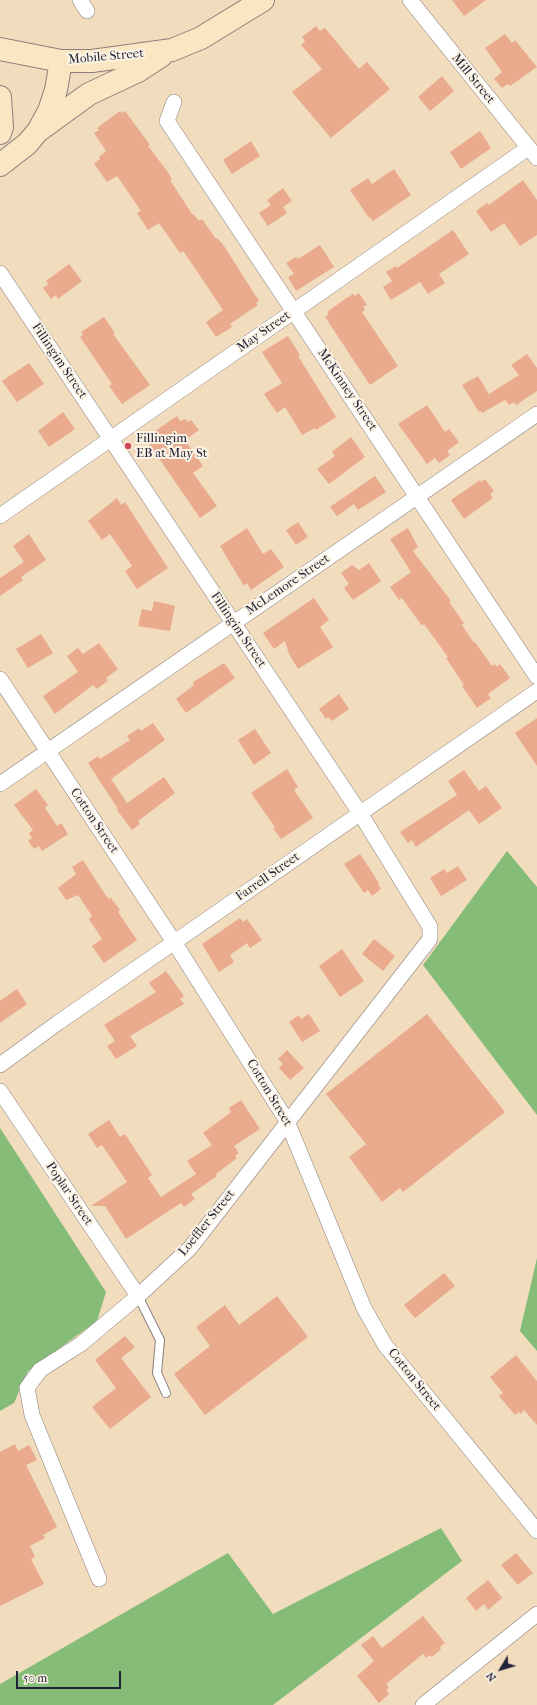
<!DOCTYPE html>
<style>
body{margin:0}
#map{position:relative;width:537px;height:1705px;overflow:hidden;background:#f2dcbe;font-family:"IM FELL French Canon",serif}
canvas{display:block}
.north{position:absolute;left:481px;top:1649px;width:40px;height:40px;-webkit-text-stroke:3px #fcf5e5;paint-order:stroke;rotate:232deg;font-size:11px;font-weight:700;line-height:16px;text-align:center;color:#22223b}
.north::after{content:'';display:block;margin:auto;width:14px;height:18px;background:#22223b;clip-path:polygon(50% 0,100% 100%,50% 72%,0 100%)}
.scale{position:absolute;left:16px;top:1671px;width:105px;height:18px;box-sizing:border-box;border:2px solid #22223b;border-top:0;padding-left:5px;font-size:12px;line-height:14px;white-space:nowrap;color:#22223b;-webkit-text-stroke:3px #fcf5e5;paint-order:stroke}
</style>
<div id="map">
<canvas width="537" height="1705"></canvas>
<div class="north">N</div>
<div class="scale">50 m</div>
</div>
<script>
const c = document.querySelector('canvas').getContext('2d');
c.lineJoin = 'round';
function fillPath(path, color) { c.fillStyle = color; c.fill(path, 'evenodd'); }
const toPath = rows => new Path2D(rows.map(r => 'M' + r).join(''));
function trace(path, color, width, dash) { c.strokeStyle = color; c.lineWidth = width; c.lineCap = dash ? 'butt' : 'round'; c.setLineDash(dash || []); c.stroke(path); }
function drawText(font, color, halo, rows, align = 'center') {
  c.font = font + ' "IM FELL French Canon",serif'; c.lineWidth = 4; c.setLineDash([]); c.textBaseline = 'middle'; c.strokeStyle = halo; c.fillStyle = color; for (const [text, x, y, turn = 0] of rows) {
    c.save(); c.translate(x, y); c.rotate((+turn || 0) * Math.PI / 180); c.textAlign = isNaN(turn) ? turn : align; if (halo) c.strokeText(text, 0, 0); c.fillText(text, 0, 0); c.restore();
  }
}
fillPath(toPath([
 [507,851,537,887,537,1115,423,965],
 [0,1128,106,1292,97,1321,28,1371,14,1403,0,1411],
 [537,1258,537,1351,520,1331],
 [441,1528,462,1561,273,1705,0,1705,0,1684,228,1553,273,1614]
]), '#84bc78');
fillPath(toPath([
 [452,0,486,0,464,16],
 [316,26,320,31,325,28,359,69,367,62,390,89,331,138,292,92,322,69,301,45,305,41,302,37],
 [505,34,512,43,515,40,537,67,510,86,508,84,502,88,494,79,502,72,485,48],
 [442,76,454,91,430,111,418,97],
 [120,111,122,113,125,111,150,145,148,146,167,171,172,179,170,180,192,214,193,214,199,221,202,219,216,239,217,238,224,246,259,301,256,303,258,305,230,324,232,327,216,337,206,322,223,310,192,264,183,251,180,253,159,223,148,230,137,213,141,211,117,176,107,182,94,164,100,159,99,157,106,151,94,133,99,130,97,128],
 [480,131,491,148,461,169,450,152],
 [251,141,260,156,232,174,223,160],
 [394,169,411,195,373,221,370,217,369,218,350,190,368,178,372,184],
 [523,180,537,200,537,235,520,246,504,223,491,232,476,211,487,203,489,205],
 [283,188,292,201,283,207,287,213,268,226,259,213,271,205,267,200],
 [453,230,469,254,439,274,445,283,428,294,420,282,391,300,383,287,392,281,386,272,396,266,397,268],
 [320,245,334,267,296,291,288,277,294,274,286,263,296,257,298,259],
 [69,264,82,281,58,299,56,295,51,299,43,288,49,284,46,281],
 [359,293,367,305,363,307,365,310,362,312,398,366,370,385,325,317,329,314,327,312,345,299,353,294,355,296],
 [104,317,115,333,113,334,150,385,122,404,109,386,112,384,80,337,83,335,81,332],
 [288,336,300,355,298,356,336,417,316,430,315,428,302,435,285,407,277,413,264,394,282,383,262,352],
 [527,354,537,368,537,391,516,405,514,402,509,405,505,400,482,413,481,411,479,412,462,385,478,376,489,394,519,375,511,365],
 [29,363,44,384,17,402,2,381],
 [427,405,445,432,449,429,459,442,447,451,450,455,439,463,435,458,427,464,398,424],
 [63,412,75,429,49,447,38,431],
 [177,416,180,421,185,419,188,422,191,420,199,430,185,440,203,466,193,473,217,506,200,518,145,438],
 [351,437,365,457,329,484,317,469,335,456,332,452],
 [375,476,386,492,358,510,354,504,337,516,330,507],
 [485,479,494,491,490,494,493,498,464,519,451,500,480,480,481,482],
 [117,498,121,505,125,502,168,568,137,589,125,571,132,566,110,534,102,540,88,521],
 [298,522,308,537,296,545,286,530],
 [247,528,263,554,271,549,284,567,251,590,247,583,244,586,220,546],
 [408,528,418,547,413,551,451,601,449,602,464,623,462,625,474,643,475,642,492,666,495,664,497,667,500,664,510,678,488,694,491,698,477,708,462,686,464,685,446,658,448,657,424,624,422,626,402,598,399,600,390,587,411,572,390,539],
 [29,534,46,560,21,577,23,580,0,596,0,578,24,562,13,546],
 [369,563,381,581,353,600,344,588,349,584,341,573,352,565,359,570],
 [314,598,329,620,320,627,333,647,298,669,289,654,285,641,274,649,263,633],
 [154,601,175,606,170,631,138,626,142,609,152,611],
 [41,634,53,653,28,668,16,649],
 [99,643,118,669,106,678,108,681,102,685,97,689,93,685,55,714,43,696,78,672,67,656,78,648,83,654],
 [224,663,235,678,186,713,176,699,194,685,193,682],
 [339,694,349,709,332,721,328,717,326,719,319,709],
 [537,718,537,766,515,733],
 [153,723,165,740,111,779,127,803,164,777,175,793,138,821,140,824,132,830,117,810,118,809,88,763,98,756,100,759,130,740,127,736,139,728,141,731],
 [255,729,271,753,254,765,238,740],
 [287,769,298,787,294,790,313,818,281,839,273,828,275,827,251,793],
 [464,770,479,791,486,786,502,808,479,824,469,810,416,847,412,840,408,843,400,832,457,795,448,781],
 [36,789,48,805,45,808,57,826,61,823,68,834,42,851,39,846,34,849,28,841,32,838,29,833,33,830,14,805],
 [360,854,379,883,378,884,381,889,372,896,368,890,364,893,344,864],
 [83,860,104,893,109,899,111,898,120,910,118,912,137,940,104,963,92,946,102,939,89,919,92,916,78,895,66,900,58,888,76,874,72,867],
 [458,866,467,880,441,896,430,878,444,869,447,873],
 [240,918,243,922,247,919,262,940,250,948,247,943,230,955,234,962,219,972,202,944],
 [374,939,395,956,383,971,362,954],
 [342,949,364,981,340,997,319,966],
 [166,971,184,996,180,999,184,1004,130,1036,137,1046,116,1059,107,1046,115,1041,104,1025,156,992,149,983],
 [17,989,27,1004,0,1023,0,1001],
 [309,1014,320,1031,302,1042,289,1022,299,1015,301,1019],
 [427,1014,505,1112,403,1192,400,1188,382,1202,349,1157,366,1144,326,1094],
 [287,1050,304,1068,290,1080,279,1068,283,1064,278,1059],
 [241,1100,260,1129,234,1146,239,1153,235,1156,237,1158,216,1174,217,1176,191,1194,195,1199,184,1207,181,1203,126,1239,105,1206,91,1206,127,1182,102,1145,97,1148,88,1134,109,1120,120,1137,125,1134,152,1175,148,1178,161,1197,196,1174,187,1161,212,1145,203,1133,231,1112,229,1108],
 [444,1273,455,1286,415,1318,404,1305],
 [277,1296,308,1337,205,1415,174,1374,210,1346,196,1327,225,1305,239,1325],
 [125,1336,135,1347,121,1358,151,1397,110,1429,92,1407,116,1388,95,1360],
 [516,1355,537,1381,537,1425,524,1410,521,1414,519,1412,515,1415,499,1396,503,1393,490,1377],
 [15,1444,18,1451,29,1445,32,1450,37,1460,26,1465,57,1527,43,1535,45,1538,30,1546,35,1557,31,1559,44,1584,0,1606,0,1452],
 [516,1553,533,1573,518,1585,501,1565],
 [488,1580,502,1598,488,1610,484,1604,476,1611,466,1598],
 [423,1616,445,1643,440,1647,441,1649,432,1657,430,1655,426,1658,423,1654,386,1684,389,1688,386,1690,389,1694,379,1703,357,1676,374,1661,361,1645,373,1636,382,1648]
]), '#e9aa8e');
const lane = toPath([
 [138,1296,160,1340,157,1373,166,1393]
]);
const street = toPath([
 [80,0,87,11],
 [410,0,537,158],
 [174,102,167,121,537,677],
 [0,273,360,813,430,927,430,939,190,1248,138,1296,81,1344,40,1370,27,1388,32,1415,99,1579],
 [0,516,528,148],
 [0,679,174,942,287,1121,364,1308,385,1345,537,1531],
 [0,784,537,414],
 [0,1065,59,1022,537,691],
 [0,1091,138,1296],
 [423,1705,537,1614]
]);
const secondary = toPath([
 [0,49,61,61,92,61,172,50,201,38,263,0],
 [0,97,2,127,0,133],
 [38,131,89,94,138,71,161,56],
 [0,165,27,144,38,131,49,111,56,90,61,61]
]);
trace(lane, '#8a7f7c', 10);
trace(street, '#8a7f7c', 16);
trace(secondary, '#8a7f7c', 24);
trace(lane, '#fff', 8);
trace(street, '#fff', 15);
trace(secondary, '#fbe6c4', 22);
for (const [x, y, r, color] of [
 [128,446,4,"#d1495b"]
]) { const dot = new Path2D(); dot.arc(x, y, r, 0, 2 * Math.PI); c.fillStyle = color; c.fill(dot); trace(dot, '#fcf5e5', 1.5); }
drawText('13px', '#22223b', '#fcf5e5', [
 ["Mobile Street",106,57,-5],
 ["Mill Street",473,79,51],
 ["May Street",264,332,-35],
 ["Fillingim Street",59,361,56],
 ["McKinney Street",347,390,56],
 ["McLemore Street",288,585,-34],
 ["Fillingim Street",238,630,56],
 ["Cotton Street",94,821,56],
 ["Farrell Street",268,877,-35],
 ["Cotton Street",269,1093,59],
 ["Poplar Street",69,1194,56],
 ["Loeffler Street",207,1223,-51],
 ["Cotton Street",414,1380,51]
]);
drawText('13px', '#22223b', '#fcf5e5', [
 ["Fillingim",136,439],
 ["EB at May St",136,454]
], 'left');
</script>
